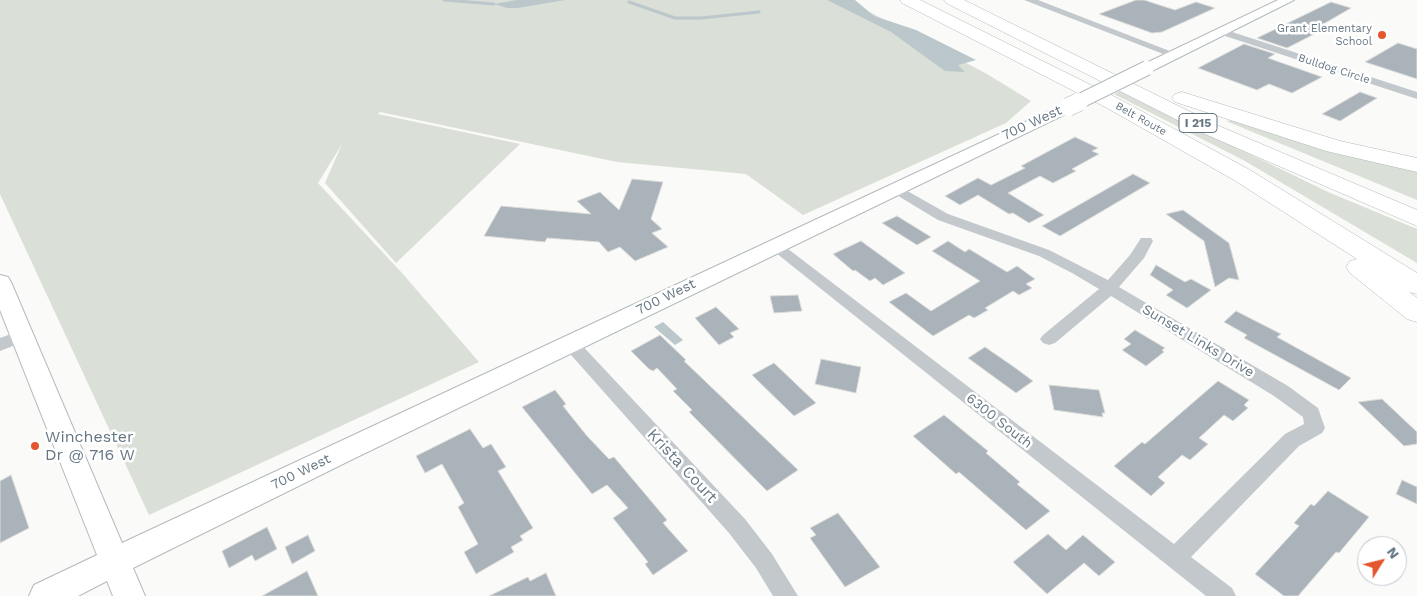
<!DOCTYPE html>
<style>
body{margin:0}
#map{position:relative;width:1417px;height:596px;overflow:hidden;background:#fafaf8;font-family:"Work Sans",sans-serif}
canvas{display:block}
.north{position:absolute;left:1357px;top:536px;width:50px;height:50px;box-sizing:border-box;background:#fff;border:1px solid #c1c8cd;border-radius:50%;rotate:54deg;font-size:14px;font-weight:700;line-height:20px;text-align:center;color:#657683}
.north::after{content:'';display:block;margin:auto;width:18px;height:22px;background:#e4572e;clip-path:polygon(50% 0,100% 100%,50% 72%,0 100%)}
</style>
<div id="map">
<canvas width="1417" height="596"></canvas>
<div class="north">N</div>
</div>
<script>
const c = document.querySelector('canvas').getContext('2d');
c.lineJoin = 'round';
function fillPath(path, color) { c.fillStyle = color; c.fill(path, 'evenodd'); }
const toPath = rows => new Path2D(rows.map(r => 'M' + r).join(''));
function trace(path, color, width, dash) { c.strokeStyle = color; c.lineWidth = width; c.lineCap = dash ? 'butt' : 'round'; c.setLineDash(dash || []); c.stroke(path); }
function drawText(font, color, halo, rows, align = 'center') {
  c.font = font + ' "Work Sans",sans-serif'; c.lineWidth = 5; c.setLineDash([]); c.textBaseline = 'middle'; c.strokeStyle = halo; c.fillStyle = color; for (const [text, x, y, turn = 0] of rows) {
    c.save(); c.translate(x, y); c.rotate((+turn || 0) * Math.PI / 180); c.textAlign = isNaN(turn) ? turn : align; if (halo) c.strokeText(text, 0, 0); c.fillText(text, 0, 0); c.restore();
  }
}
fillPath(toPath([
 [0,0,847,0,987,74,1031,101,1006,123,803,215,746,174,617,162,380,112,378,114,520,144,396,263,325,183,342,144,318,183,402,273,479,362,149,515,0,194],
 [1120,91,1328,192,1417,229,1417,263,1245,161,1114,94],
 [1233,120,1417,169,1417,200,1226,121]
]), '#dadfd7');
fillPath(toPath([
 [517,0,565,0,518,8,507,8,494,4],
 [827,0,855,0,874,16,916,30,976,60,958,65,965,72,945,71,891,32],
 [663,322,683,340,675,345,654,327]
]), '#bbc7cb');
trace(toPath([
 [444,0,494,4],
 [629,2,675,18,701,18,759,12]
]), '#bbc7cb', 3);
const building = toPath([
 [1136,0,1144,0,1175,10,1196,2,1215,8,1162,32,1152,33,1099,14,1136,0],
 [1331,2,1351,8,1320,26,1326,28,1287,48,1257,38,1331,2],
 [1398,43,1417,49,1417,79,1365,62,1398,43],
 [1244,44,1275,54,1268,58,1322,77,1292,93,1269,84,1257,90,1198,68,1244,44],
 [1360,92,1377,98,1340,121,1322,114,1360,92],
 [1075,137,1098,148,1092,151,1099,154,1072,169,1076,171,1053,183,1040,176,1008,193,1044,215,1029,223,1013,213,1009,214,978,195,960,205,945,196,978,178,991,185,1025,168,1021,166,1075,137],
 [1133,174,1150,183,1060,236,1042,226,1133,174],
 [632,179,663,182,651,219,662,229,652,233,668,247,635,261,620,247,608,252,599,242,547,238,545,242,484,236,501,206,591,214,577,201,600,192,619,210,632,179],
 [1183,210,1229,243,1239,280,1229,278,1215,287,1204,241,1166,214,1183,210],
 [897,216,931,237,917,245,882,223,897,216],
 [861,241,905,273,883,285,875,278,870,281,855,270,853,271,833,254,861,241],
 [948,241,965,252,969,249,1007,272,1017,266,1035,279,1026,284,1032,288,1019,295,1013,291,985,308,988,310,974,318,969,315,933,336,889,302,906,293,931,311,980,281,932,251,948,241],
 [1156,265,1185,282,1191,279,1211,290,1187,308,1166,295,1173,290,1150,275,1156,265],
 [798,295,802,311,774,313,770,296,798,295],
 [716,307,739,329,730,333,734,337,719,345,695,318,716,307],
 [1236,311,1281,334,1277,337,1351,378,1339,390,1244,338,1247,335,1224,322,1236,311],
 [1135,330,1165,348,1162,350,1164,352,1146,366,1122,350,1131,344,1124,339,1135,330],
 [660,335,686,360,684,361,798,470,767,491,689,412,692,410,673,391,677,389,657,368,653,371,649,369,631,351,660,335],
 [985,347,1014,367,1033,381,1016,393,968,358,985,347],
 [821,359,861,367,856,393,815,384,821,359],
 [774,363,816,403,794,416,752,375,774,363],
 [1218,381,1249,400,1244,405,1248,408,1233,421,1224,415,1199,438,1208,444,1190,460,1182,455,1158,477,1165,483,1151,496,1114,466,1142,442,1145,444,1218,381],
 [1049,385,1099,390,1105,413,1102,413,1103,417,1054,410,1049,385],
 [555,390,566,404,563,406,587,436,609,459,614,457,667,520,663,523,688,551,653,575,645,564,648,562,613,518,628,508,607,485,592,494,522,407,555,390],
 [1382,399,1417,432,1417,444,1404,446,1358,402,1382,399],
 [944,415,988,451,986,453,1020,482,1017,484,1050,511,1026,530,959,472,956,474,913,436,944,415],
 [470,429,483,448,491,444,506,467,498,471,533,528,520,536,523,540,511,547,514,552,476,574,464,552,478,544,458,507,464,503,442,464,425,473,416,456,470,429],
 [11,475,29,528,0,543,0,481,11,475],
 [1402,480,1417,487,1417,504,1396,494,1402,480],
 [1328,491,1369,517,1339,553,1336,552,1298,596,1284,596,1255,574,1299,526,1294,523,1311,504,1314,506,1328,491],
 [838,513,880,567,845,587,810,538,816,535,810,528,838,513],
 [267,527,277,549,255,561,252,555,229,568,222,551,267,527],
 [1048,534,1066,550,1083,535,1115,562,1099,576,1084,563,1047,594,1013,562,1048,534],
 [308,535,315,551,292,564,285,547,308,535],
 [307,571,318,596,262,596,307,571],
 [546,573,556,596,489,596,528,577,530,581,546,573]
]);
fillPath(building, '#aab3b9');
trace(building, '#dcdcda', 1);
const secondary = toPath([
 [1278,0,1294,0,1152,71,1147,73,1139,68,1142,65,1278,0],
 [1068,102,1076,107,1074,110,353,459,133,568,145,596,113,596,107,581,78,596,29,596,34,585,97,555,0,310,0,275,8,277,11,282,122,543,1068,102]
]);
const motorway = toPath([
 [900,0,920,0,1121,100,1250,170,1417,273,1417,294,1409,292,1417,298,1417,322,1407,319,1350,273,1346,267,1350,261,1357,259,1234,180,1107,108,902,3,900,0],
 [944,0,964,0,1219,126,1417,210,1417,226,1205,134,946,3,944,0],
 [1182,92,1340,141,1417,158,1417,172,1326,151,1175,102,1172,98,1175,94,1182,92]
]);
trace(secondary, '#b3babf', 2);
trace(motorway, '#b4b9bd', 1);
fillPath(toPath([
 [1024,0,1038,0,1180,55,1179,57,1171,57,1024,0],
 [1223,29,1417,92,1417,99,1219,34,1218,32,1223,29],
 [895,184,948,214,1049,250,1108,280,1130,255,1141,238,1151,238,1153,241,1144,258,1119,287,1288,386,1318,408,1325,428,1322,433,1299,446,1191,557,1232,588,1236,596,1206,596,766,245,774,240,779,242,1174,544,1285,434,1304,424,1303,417,1274,396,1111,296,1055,343,1049,345,1043,343,1040,339,1043,335,1099,289,1072,273,1039,256,938,220,890,191,888,188,895,184],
 [22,330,28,332,31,336,28,340,0,351,0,338,22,330],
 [570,337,576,339,745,519,772,554,798,596,773,596,756,568,729,533,564,347,561,343,564,339,570,337]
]), '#c3c8cc');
fillPath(secondary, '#fff');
fillPath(motorway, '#fff');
const secondaryBridgeFar1 = toPath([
 [1076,103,1147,68]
]);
const secondaryBridge = toPath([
 [1068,107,1079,102]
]);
trace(secondaryBridgeFar1, '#b3babf', 16, []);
trace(secondaryBridge, '#b3babf', 19, []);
trace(secondaryBridgeFar1, '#fff', 14);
trace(secondaryBridge, '#fff', 18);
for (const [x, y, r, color] of [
 [1382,35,5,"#e4572e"],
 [35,446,5,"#e4572e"]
]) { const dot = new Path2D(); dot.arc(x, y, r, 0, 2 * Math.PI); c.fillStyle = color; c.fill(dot); trace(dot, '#fff', 2); }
drawText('11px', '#657683', '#fff', [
 ["Grant Elementary",1372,29],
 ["School",1372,42]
], 'right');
drawText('11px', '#657683', '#fff', [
 ["Bulldog Circle",1334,69,18],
 ["Belt Route",1141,119,29]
]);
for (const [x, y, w] of [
 [1198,123,38]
]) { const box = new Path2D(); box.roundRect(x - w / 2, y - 9.5, w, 19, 4); c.fillStyle = '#fff'; c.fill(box); trace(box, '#657683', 1); }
drawText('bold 12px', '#657683', null, [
 ["I 215",1198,123]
]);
drawText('14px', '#657683', '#fff', [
 ["700 West",1032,123,-25],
 ["700 West",666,297,-26],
 ["Sunset Links Drive",1198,341,31],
 ["6300 South",999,421,38],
 ["700 West",301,472,-26]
]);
drawText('16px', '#657683', '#fff', [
 ["Winchester",45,437],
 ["Dr @ 716 W",45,455]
], 'left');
drawText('16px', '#657683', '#fff', [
 ["Krista Court",682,466,47]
]);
</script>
